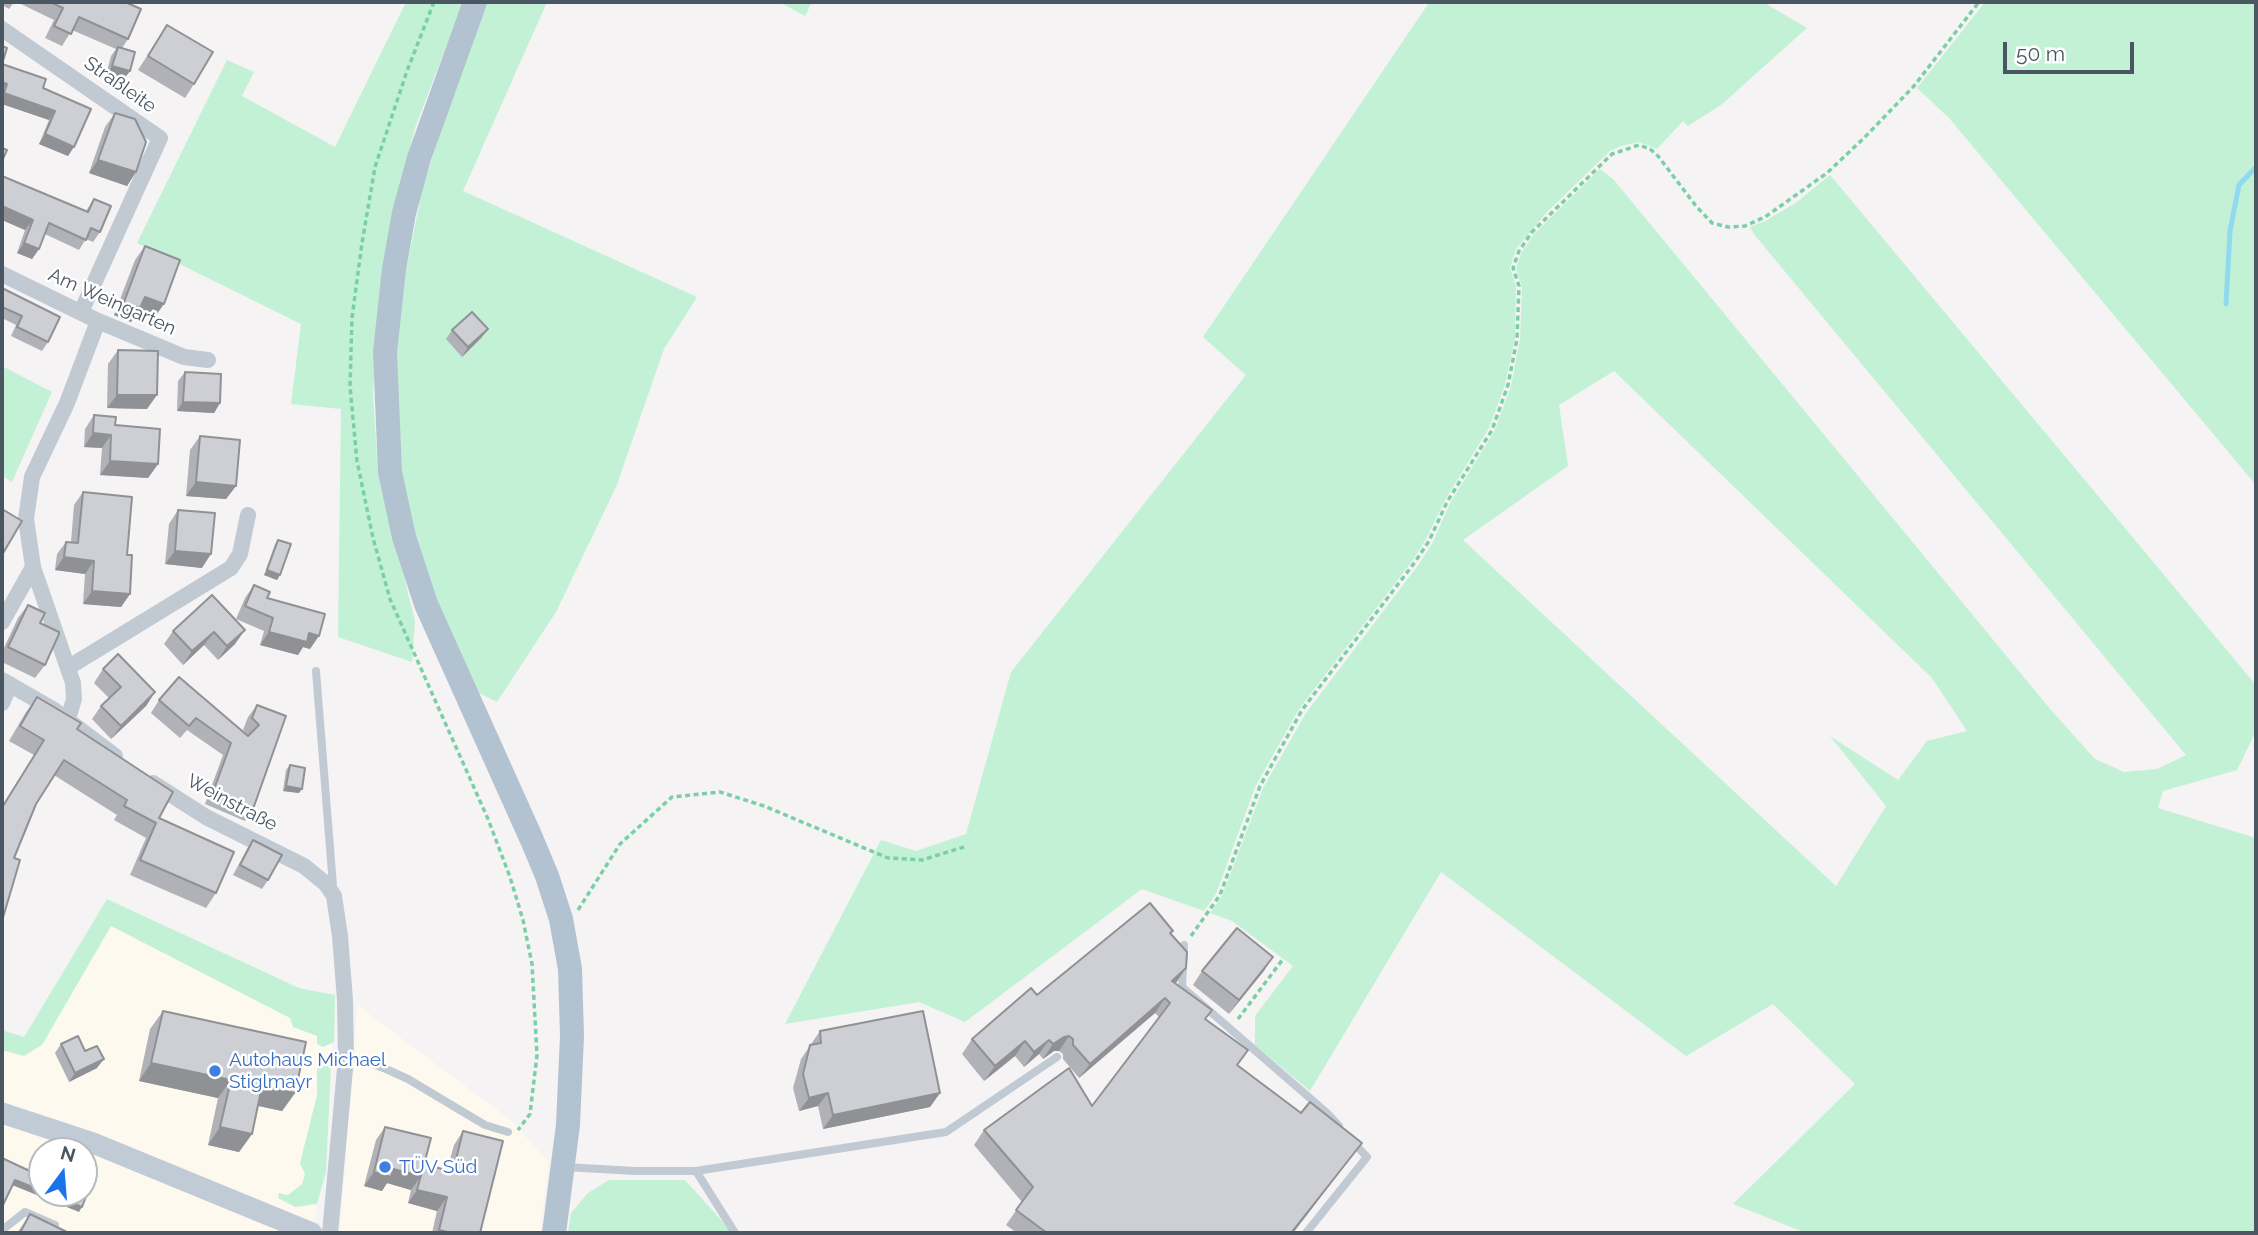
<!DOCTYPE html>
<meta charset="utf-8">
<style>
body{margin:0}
#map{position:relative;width:2258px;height:1235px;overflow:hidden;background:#f5f3f3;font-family:Raleway,sans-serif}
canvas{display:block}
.frame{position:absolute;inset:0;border:4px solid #4a5661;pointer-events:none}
.north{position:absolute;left:28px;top:1137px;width:70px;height:70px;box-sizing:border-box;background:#fff;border:2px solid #b7bbc0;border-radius:50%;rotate:16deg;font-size:19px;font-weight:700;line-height:28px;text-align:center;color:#4a5661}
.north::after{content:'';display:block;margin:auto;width:24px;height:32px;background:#1a73e8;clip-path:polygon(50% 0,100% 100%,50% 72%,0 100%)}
.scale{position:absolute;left:2003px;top:42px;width:131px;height:32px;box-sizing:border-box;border:4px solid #4a5661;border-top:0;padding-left:9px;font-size:21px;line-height:24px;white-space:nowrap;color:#4a5661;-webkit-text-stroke:5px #fff;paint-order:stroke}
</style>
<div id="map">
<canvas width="2258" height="1235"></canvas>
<div class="frame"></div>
<div class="north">N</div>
<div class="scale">50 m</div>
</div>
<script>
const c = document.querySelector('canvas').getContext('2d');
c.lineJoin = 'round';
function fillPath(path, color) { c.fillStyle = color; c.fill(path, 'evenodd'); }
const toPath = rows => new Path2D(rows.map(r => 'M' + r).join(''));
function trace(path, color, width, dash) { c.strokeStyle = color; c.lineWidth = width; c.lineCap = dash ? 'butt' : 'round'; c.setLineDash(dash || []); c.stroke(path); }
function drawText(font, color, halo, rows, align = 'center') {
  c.font = font + ' Raleway,sans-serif'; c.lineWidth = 5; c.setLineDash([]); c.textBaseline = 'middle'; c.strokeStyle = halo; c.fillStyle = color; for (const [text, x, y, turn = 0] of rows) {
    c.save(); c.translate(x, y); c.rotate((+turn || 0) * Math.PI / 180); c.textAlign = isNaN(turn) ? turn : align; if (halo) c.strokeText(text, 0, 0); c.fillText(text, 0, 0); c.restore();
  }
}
fillPath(toPath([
 [107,899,299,988,335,995,326,1172,317,1204,314,1233,2,1233,2,1030,24,1037],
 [42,1151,84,1151,84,1193,42,1193],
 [357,1005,512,1121,549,1163,540,1233,340,1233]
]), '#fdf9ef');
fillPath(toPath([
 [406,2,463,2,415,128,396,201,381,283,373,394,378,472,415,621,412,662,338,637,341,409,291,404,301,324,137,243,227,60,254,72,242,96,335,147],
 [487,2,547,2,463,191,697,297,664,349,616,487,556,612,497,702,471,689,420,563,398,463,396,319,422,191,454,87],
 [779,2,812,2,805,16],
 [1426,2,1763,2,1807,28,1721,105,1688,126,1683,121,1657,149,1639,142,1621,146,1610,151,1547,212,1516,249,1510,268,1516,286,1515,338,1505,385,1489,428,1445,500,1426,539,1413,560,1299,709,1256,785,1216,894,1204,911,1142,889,965,1022,919,1002,785,1024,881,840,916,851,966,834,1011,672,1246,375,1203,337,1428,4],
 [1985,2,2256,2,2256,485,1949,118,1917,88],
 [1600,169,1614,180,2051,710,2095,759,2124,772,2157,769,2186,755,1753,233,1750,227,1767,220,1797,202,1830,175,2256,685,2256,731,2237,770,2163,791,2158,808,2256,838,2256,1233,1806,1233,1733,1204,1855,1084,1773,1004,1686,1056,1441,872,1310,1091,1255,1045,1255,1016,1293,966,1232,921,1210,913,1222,896,1263,788,1306,713,1419,564,1433,542,1450,503,1494,432,1511,386,1520,339,1522,287,1516,269,1521,253,1534,234],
 [1614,371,1932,678,1967,731,1927,741,1898,780,1830,736,1886,806,1836,886,1463,540,1568,466,1559,405],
 [2,366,52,392,12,482,2,476],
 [107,899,299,988,335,995,334,1042,323,1047,317,1044,317,1036,293,1027,290,1018,111,926,42,1045,24,1056,2,1050,2,1030,24,1037],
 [317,1060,327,1062,331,1067,326,1172,317,1204,295,1207,278,1198,279,1193,288,1195,302,1184,305,1174,300,1163,317,1095],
 [609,1180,685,1180,733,1233,568,1233,571,1213,588,1193]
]), '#c3f1d5');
trace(toPath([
 [2226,304,2230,231,2239,185,2256,167]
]), '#90daee', 5);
trace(toPath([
 [434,2,407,71,375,167,362,243,352,318,350,386,357,461,373,538,390,599,488,819,510,877,523,920,532,964,537,1055,530,1114,518,1130],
 [578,910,620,844,672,797,720,792,764,806,888,858,922,860,964,847],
 [1191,936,1220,895,1260,786,1302,710,1415,562,1429,541,1447,502,1492,430,1508,385,1517,339,1519,286,1513,268,1519,251,1532,232,1612,154,1639,145,1650,149,1658,156,1696,206,1712,223,1728,227,1745,226,1765,217,1827,173,1864,138,1914,86,1979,2],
 [1238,1019,1283,959]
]), '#7ad0a6', 3.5, [5, 3.5]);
trace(toPath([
 [316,671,333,886],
 [1184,945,1182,987,1327,1113,1339,1126],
 [346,1058,362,1060,386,1069,408,1079,485,1125,508,1132],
 [565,1167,635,1171,696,1171,946,1132,1057,1057],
 [696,1171,735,1233],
 [2,1230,25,1212,55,1225],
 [1306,1233,1367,1157,1352,1141]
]), '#c1cad2', 8);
trace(toPath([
 [2,29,160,138,81,312],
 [2,274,98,321,184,357,208,360],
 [2,622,33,567],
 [69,667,231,568,240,554,248,515],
 [2,680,54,710,115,756],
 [2,703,10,685],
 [68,719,74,699,73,683,33,567,26,519,32,477,67,403,98,321],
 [153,783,206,817,304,866,326,884,334,896,340,936,345,1000,346,1058,330,1233]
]), '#c1cad2', 16);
trace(toPath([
 [2,1113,93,1143,312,1233]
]), '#c1cbd6', 21);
trace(toPath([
 [475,2,419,158,404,213,394,269,385,352,390,472,404,537,426,604,532,840,547,876,561,919,570,969,572,1036,568,1125,554,1233]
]), '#b3c2d1', 24);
fillPath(toPath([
 [2,2,14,2,9,9,2,5],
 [17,2,125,2,128,39,122,48,130,71,123,80,106,75,111,56,116,49,72,30,62,46,45,38,54,20],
 [167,25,194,84,185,98,138,70],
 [2,46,2,64,43,88,91,109,68,156,39,144,49,120,2,104],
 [115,113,136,172,127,186,89,173,105,127],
 [2,176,86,211,94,199,100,232,93,242,86,239,79,250,45,234,39,249,32,259,17,253,25,230,2,220],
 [145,246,154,318,138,312,131,322,114,315,135,260],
 [2,288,48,342,42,351,11,336,16,325,2,318],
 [488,329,481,338,462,357,446,339,452,330],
 [118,350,147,409,107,408,108,364],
 [185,372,220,403,214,413,177,411,178,381],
 [94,415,115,425,158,464,148,478,100,475,102,448,84,447,85,429],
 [200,436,236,486,226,499,186,496,190,450],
 [83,492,127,555,130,594,121,607,83,604,85,574,55,570,57,554,66,542,71,542,74,505],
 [178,510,202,568,165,564,169,524],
 [278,540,280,575,277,580,264,575,275,544],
 [254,585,267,598,310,649,303,647,298,655,260,645,264,631,236,619,245,598],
 [212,595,235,644,218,660,204,645,183,665,164,644,173,631],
 [28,605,40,623,45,665,35,678,2,662,2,652,18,618],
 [103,669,155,692,146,706,111,739,92,719,101,706,109,698,94,683],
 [37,697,77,729,159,818,216,893,206,908,130,875,146,838,114,820,117,815,54,775,36,804,14,858,3,805,34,755,9,741,26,712],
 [159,700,248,736,243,730,248,717,257,705,286,716,253,809,245,821,205,804,223,755,187,730,180,738,151,713],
 [290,765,299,793,283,791,286,770],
 [253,840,268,880,262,889,233,875,247,849],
 [1170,934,1175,983,1206,1019,1238,1065,1301,1113,1362,1143,1293,1233,1017,1233,1006,1225,1022,1202,974,1145,984,1130,1092,1106,1159,1017,1155,1013,1079,1078,1063,1059,1063,1054,1059,1051,1054,1051,1043,1059,1039,1054,1024,1067,1015,1056,984,1081,962,1054,972,1039],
 [1273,957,1229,1014,1193,985,1202,971],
 [163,1011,295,1093,282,1111,258,1106,252,1134,239,1152,208,1145,218,1098,139,1081,150,1029],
 [820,1031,940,1093,930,1107,823,1129,818,1106,799,1111,793,1088,801,1059],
 [61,1044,85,1051,97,1068,69,1082,55,1053],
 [385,1127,424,1164,447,1170,454,1145,463,1131,480,1233,432,1233,437,1211,408,1203,411,1190,387,1183,382,1191,364,1186,376,1140],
 [30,1214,69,1233,17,1233]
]), '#b0b2b7');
fillPath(toPath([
 [112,66,130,71,123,80,106,75],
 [2,82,7,84,2,91],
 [4,93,55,111,49,120,2,104,2,96],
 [45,134,74,147,68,156,39,144],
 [98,160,136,172,127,186,89,173],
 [2,206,33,220,25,230,2,220],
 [24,243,39,249,32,259,17,253],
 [145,297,164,304,154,318,138,312,131,322,114,315,124,302],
 [488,329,481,338,462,357,468,347],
 [117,395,157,395,147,409,107,408],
 [183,402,220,403,214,413,177,411],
 [93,433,111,435,102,448,84,447],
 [110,461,158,464,148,478,100,475],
 [196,482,236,486,226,499,186,496],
 [175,551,211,554,202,568,165,564],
 [64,557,94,561,85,574,55,570],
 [267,570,280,575,277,580,264,575],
 [92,591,130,594,121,607,83,604],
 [245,630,235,644,218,660,227,646],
 [214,632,204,645,183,665,192,651],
 [269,632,309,633,319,636,310,649,303,647,298,655,260,645],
 [155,692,146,706,111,739,121,726],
 [286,786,302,789,299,793,283,791],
 [1273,957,1264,971,1229,1014,1239,1000],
 [1186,968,1176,983,1172,981],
 [1165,998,1155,1013,1079,1078,1090,1064],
 [1069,1036,1059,1051,1054,1051,1043,1059,1053,1044,1064,1037],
 [1049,1040,1039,1054,1024,1067,1034,1052],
 [1025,1041,1015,1056,984,1081,995,1066],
 [104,1059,97,1068,69,1082,75,1073],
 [151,1063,231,1080,218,1098,139,1081],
 [262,1086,295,1093,282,1111,250,1104],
 [828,1093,818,1106,799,1111,809,1098],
 [940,1093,930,1107,823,1129,833,1115],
 [220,1127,252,1134,239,1152,208,1145],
 [1362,1143,1293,1233,1291,1233],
 [393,1169,421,1176,411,1190,387,1183,382,1191,364,1186,374,1172],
 [15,1180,42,1191,42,1193,46,1193,82,1207,79,1212,12,1185],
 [417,1190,447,1197,437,1211,408,1203],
 [439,1230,452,1233,437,1233]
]), '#909195');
const building = toPath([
 [50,2,125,2,141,9,128,39,79,17,71,34,54,26,63,8,50,2],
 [167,25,213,52,194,84,148,56,167,25],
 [2,46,7,48,2,64,46,79,43,88,91,109,74,147,45,134,55,111,4,93,7,84,2,82,2,46],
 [118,47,135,52,130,71,112,66,118,47],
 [115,113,135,119,146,142,136,172,98,160,115,113],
 [2,148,7,150,2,161,2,148],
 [2,176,88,212,94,199,111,206,100,232,91,228,86,240,49,223,39,249,24,243,33,220,2,206,2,176],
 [145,246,180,260,164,304,145,297,140,308,124,302,145,246],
 [2,288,60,317,48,342,17,327,22,316,2,307,2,288],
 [472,312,488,329,468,347,452,330,472,312],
 [118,350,158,351,157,395,117,395,118,350],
 [185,372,221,374,220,403,183,402,185,372],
 [94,415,116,417,115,425,160,429,158,464,110,461,111,435,93,433,94,415],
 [200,436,240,440,236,486,196,482,200,436],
 [83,492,132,497,127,555,132,555,130,594,92,591,94,561,64,557,66,542,78,543,83,492],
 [2,509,22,521,2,555,2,509],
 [178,510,215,513,211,554,175,551,178,510],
 [278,540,291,544,280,575,267,570,278,540],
 [254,585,270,592,267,598,325,614,319,636,309,633,307,642,269,632,273,618,245,606,254,585],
 [212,595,245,630,227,646,214,632,192,651,173,631,212,595],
 [28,605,45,613,40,623,59,632,59,634,45,665,8,647,28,605],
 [118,654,155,692,121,726,101,706,121,687,103,669,118,654],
 [179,677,248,736,259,725,252,718,257,705,286,716,253,809,213,792,231,743,196,718,189,726,159,700,179,677],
 [37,697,81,723,77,729,173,792,159,818,234,852,216,893,140,860,156,823,124,806,127,800,64,760,36,804,14,858,20,860,2,921,2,805,3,806,44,740,20,726,37,697],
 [290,765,305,768,302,789,286,786,290,765],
 [253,840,282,855,268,880,240,865,253,840],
 [1150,903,1173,931,1170,933,1187,952,1186,968,1172,981,1212,1010,1205,1019,1248,1050,1237,1065,1301,1113,1310,1102,1362,1143,1291,1233,1047,1233,1016,1210,1033,1187,984,1130,1069,1068,1092,1106,1170,1003,1165,998,1090,1064,1073,1045,1073,1039,1069,1036,1064,1037,1053,1044,1049,1040,1034,1052,1025,1041,995,1066,972,1039,1031,988,1037,995,1150,903],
 [1237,928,1273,957,1239,1000,1202,971,1237,928],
 [163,1011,306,1042,295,1093,262,1086,252,1134,220,1127,231,1080,151,1063,163,1011],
 [923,1011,940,1093,833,1115,828,1093,809,1098,803,1074,810,1045,821,1043,820,1031,923,1011],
 [78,1036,85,1051,97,1046,104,1059,75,1073,61,1044,78,1036],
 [385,1127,431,1138,421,1176,393,1169,391,1177,374,1172,385,1127],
 [463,1131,503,1141,480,1233,452,1233,439,1230,447,1197,417,1190,424,1164,453,1172,463,1131],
 [2,1158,34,1173,37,1167,42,1169,42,1191,15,1180,2,1207,2,1158],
 [84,1187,89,1189,82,1207,46,1193,84,1193,84,1187],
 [30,1214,69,1233,20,1233,30,1214]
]);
fillPath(building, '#cdcfd5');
trace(building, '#909195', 2);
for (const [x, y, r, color] of [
 [215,1071,7,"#3f7fe0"],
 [385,1167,7,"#3f7fe0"]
]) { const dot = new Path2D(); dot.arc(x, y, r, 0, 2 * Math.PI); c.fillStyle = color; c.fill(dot); trace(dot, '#fff', 2.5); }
drawText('19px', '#4a5661', '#fff', [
 ["Straßleite",120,85,35],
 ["Am Weingarten",112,302,24],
 ["Weinstraße",232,803,28]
]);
drawText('19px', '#366cbe', '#fff', [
 ["Autohaus Michael",229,1060],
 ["Stiglmayr",229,1082],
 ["TÜV Süd",399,1167]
], 'left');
</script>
